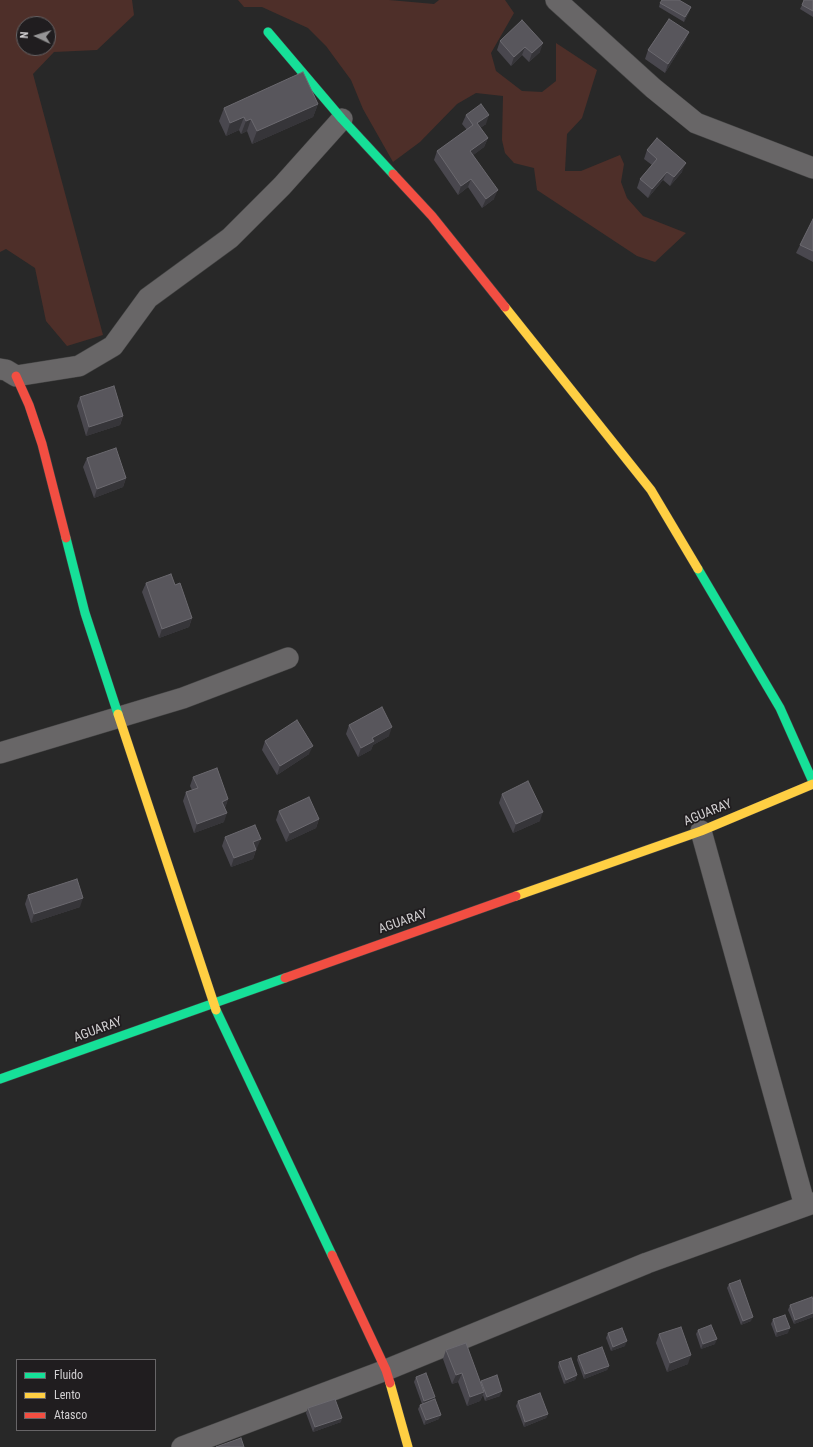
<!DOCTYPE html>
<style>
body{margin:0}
#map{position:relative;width:813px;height:1447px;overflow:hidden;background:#282828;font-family:"Roboto Condensed",sans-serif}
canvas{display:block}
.legend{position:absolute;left:16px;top:1359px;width:140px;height:72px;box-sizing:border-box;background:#201d1f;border:1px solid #676567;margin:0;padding:5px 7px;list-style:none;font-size:12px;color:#d2d0d2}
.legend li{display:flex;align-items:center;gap:8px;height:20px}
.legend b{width:20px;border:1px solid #676567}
.north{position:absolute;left:16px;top:16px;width:40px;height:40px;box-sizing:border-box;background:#201d1f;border:1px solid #676567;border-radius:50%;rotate:274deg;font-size:11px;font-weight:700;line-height:16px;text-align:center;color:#d2d0d2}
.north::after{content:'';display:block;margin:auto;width:14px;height:18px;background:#969596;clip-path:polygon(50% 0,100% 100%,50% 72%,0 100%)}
</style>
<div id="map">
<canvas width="813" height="1447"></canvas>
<ul class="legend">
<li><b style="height:5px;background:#16e098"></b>Fluido</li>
<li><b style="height:5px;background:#ffcf43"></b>Lento</li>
<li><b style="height:5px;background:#f24e42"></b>Atasco</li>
</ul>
<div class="north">N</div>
</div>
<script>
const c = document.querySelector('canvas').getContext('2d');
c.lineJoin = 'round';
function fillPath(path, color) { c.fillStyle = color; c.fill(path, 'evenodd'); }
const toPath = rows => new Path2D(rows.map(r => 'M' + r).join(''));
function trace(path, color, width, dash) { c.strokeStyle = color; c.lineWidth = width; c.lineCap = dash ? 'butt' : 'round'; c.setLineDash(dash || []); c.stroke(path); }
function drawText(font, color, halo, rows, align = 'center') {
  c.font = font + ' "Roboto Condensed",sans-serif'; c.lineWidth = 3.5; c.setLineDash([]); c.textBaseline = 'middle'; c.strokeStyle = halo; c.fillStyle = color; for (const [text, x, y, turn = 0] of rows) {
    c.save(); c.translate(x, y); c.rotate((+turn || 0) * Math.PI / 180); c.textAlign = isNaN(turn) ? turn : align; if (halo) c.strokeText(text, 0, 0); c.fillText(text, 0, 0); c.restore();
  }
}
fillPath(toPath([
 [0,0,132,0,134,15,97,50,54,52,33,74,103,335,67,346,46,321,35,268,6,249,0,252],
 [24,24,48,24,48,48,24,48],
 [238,0,389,0,434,4,439,0,505,0,514,13,491,53,496,71,522,91,542,92,556,81,556,43,597,70,582,118,567,134,565,171,581,171,620,155,624,164,621,182,627,198,643,216,686,233,655,262,637,256,537,190,534,168,514,163,505,153,502,140,503,96,476,93,457,104,420,142,393,162,363,109,351,80,326,46,308,28,262,7,244,7]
]), '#4e2f29');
const street = toPath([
 [556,0,653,88,696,123,813,168],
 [0,369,6,370,16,376,79,366,113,346,148,298,230,238,282,186,342,119],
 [0,753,183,698,288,658],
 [701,831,805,1206],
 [182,1447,386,1370,647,1263,813,1203]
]);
const fast = toPath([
 [268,32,342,119,393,174],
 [66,538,85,613,118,714],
 [698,569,780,708,813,782],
 [216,1010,332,1255],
 [0,1079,285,978]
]);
const slow = toPath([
 [505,307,651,490,698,569],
 [118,714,216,1010],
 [516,896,701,831,813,784],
 [390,1383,408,1447]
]);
const jam = toPath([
 [393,174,432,216,505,307],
 [16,376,29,405,42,444,66,538],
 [285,978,516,896],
 [332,1255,386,1370,390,1383]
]);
trace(street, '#434343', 22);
trace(fast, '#434343', 10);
trace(slow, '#434343', 10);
trace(jam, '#434343', 10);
trace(street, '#686667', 21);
trace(fast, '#16e098', 9);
trace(slow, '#ffcf43', 9);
trace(jam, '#f24e42', 9);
fillPath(toPath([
 [813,0,813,17,800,9,802,5],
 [660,3,691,7,689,12,684,22,659,7],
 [522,20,540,52,529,62,522,55,511,66,497,50,500,41],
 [689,32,685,41,665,73,645,59,648,50],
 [318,104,313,117,252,144,247,131,241,134,239,130,226,136,219,121,224,108],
 [466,115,486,124,480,128,488,138,484,147,473,155,494,199,482,208,468,187,458,195,434,160,437,151,467,130,462,124],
 [647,150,682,172,670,186,663,180,648,198,637,188,640,179,652,165,644,159],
 [813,219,813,262,796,253],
 [80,397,123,416,120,425,86,436,77,406],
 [87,458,126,478,123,487,94,498,83,467],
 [146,583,192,618,189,627,159,638,142,592],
 [349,725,389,736,373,745,371,750,358,757,346,734],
 [265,741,309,754,277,775,262,750],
 [193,777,228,799,225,808,224,822,194,833,183,801,186,792,192,790,190,786],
 [502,794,540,821,513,833,499,803],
 [279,811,319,819,316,828,286,842,276,820],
 [225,837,257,848,256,849,256,850,253,859,231,867,222,846],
 [28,895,80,907,31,923,25,904],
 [729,1284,751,1321,741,1325,727,1288],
 [813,1300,813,1317,794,1324,788,1310,790,1305],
 [773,1319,788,1333,776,1337,771,1324],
 [698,1330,715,1344,701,1349,696,1334],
 [608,1333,625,1346,611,1351,606,1338],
 [659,1334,688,1364,667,1372,656,1343],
 [446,1350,480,1383,481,1381,500,1396,485,1401,483,1395,480,1401,467,1406,458,1382,452,1384,443,1359],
 [578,1356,609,1366,607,1370,584,1379,577,1360],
 [559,1362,577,1375,575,1380,564,1384,558,1367],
 [416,1377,435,1397,434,1399,439,1419,424,1425,418,1409,420,1405,422,1404,414,1382],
 [518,1401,548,1414,546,1418,524,1427,516,1406],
 [308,1408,341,1422,313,1432,306,1413]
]), '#49474e');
fillPath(toPath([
 [691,7,689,12,684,22,685,17],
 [689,32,685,41,665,73,668,64],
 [543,43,540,52,529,62,532,53],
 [525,47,522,55,511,66,514,57],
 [318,104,313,117,252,144,257,131],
 [489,115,486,124,474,132,477,123],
 [244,117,239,130,226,136,230,123],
 [251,119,247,131,241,134,246,121],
 [488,138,484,147,467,160,470,151],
 [686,163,682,172,670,186,674,177],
 [667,172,663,180,648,198,652,189],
 [471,179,468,187,458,195,461,186],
 [498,190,494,199,482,208,486,199],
 [123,416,120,425,86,436,89,427],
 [126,478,123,487,94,498,97,489],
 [192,618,189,627,159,638,162,629],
 [392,727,389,736,373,745,371,750,358,757,361,748,372,738],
 [313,746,309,754,277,775,280,766],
 [228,799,225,808,219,811,222,802],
 [543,812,540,821,513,833,516,824],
 [227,813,224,822,194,833,197,824],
 [319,819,316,828,286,842,290,833],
 [261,839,257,848,250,851,253,842],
 [256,850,253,859,231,867,234,858],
 [83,898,80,907,31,923,34,914],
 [813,1313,813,1317,794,1324,795,1320],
 [753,1317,751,1321,741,1325,743,1321],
 [790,1328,788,1333,776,1337,777,1332],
 [717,1339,715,1344,701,1349,703,1344],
 [627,1341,625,1346,611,1351,613,1347],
 [691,1355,688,1364,667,1372,670,1363],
 [609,1366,607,1370,584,1379,585,1374],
 [462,1373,458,1382,452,1384,456,1375],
 [577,1375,575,1380,564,1384,566,1380],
 [502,1391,500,1396,485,1401,487,1397],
 [484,1392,480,1401,467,1406,470,1397],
 [435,1397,433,1402,423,1405,424,1401],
 [548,1414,546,1418,524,1427,525,1422],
 [441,1415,439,1419,424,1425,426,1420],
 [342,1418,341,1422,313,1432,315,1427]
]), '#363539');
const building = toPath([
 [662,0,679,0,691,7,685,17,660,3,662,0],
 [804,0,813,0,813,11,802,5,804,0],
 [669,19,689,32,668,64,648,50,669,19],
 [522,20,543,43,532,53,525,47,514,57,500,41,522,20],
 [303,72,318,104,257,131,251,119,246,121,244,117,230,123,224,108,303,72],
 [481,104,489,115,477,123,488,138,470,151,498,190,486,199,471,179,461,186,437,151,473,125,466,115,481,104],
 [657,138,686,163,674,177,667,172,652,189,640,179,657,159,647,150,657,138],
 [813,219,813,251,800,245,813,219],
 [114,386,123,416,89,427,80,397,114,386],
 [116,448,126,478,97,489,87,458,116,448],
 [171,574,175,585,180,583,192,618,162,629,146,583,171,574],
 [382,707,392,727,372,738,374,741,361,748,349,725,382,707],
 [297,720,313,746,280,766,265,741,297,720],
 [217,768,228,799,222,802,227,813,197,824,186,792,198,788,193,777,217,768],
 [528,781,543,812,516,824,502,794,528,781],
 [309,797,319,819,290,833,279,811,309,797],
 [255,825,261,839,253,842,256,850,234,858,225,837,255,825],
 [77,879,83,898,34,914,28,895,77,879],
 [740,1280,753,1317,743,1321,729,1284,740,1280],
 [812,1297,813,1300,813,1313,795,1320,790,1305,812,1297],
 [785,1315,790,1328,777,1332,773,1319,785,1315],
 [711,1325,717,1339,703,1344,698,1330,711,1325],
 [681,1327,691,1355,670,1363,659,1334,681,1327],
 [622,1328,627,1341,613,1347,608,1333,622,1328],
 [466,1343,484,1392,470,1397,462,1373,456,1375,446,1350,466,1343],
 [602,1347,609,1366,585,1374,578,1356,602,1347],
 [571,1358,577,1375,566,1380,559,1362,571,1358],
 [426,1373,435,1397,424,1401,416,1377,426,1373],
 [497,1375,502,1391,487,1397,481,1381,497,1375],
 [540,1393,548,1414,525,1422,518,1401,540,1393],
 [335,1399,342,1418,315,1427,308,1408,335,1399],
 [435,1399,441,1415,426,1420,420,1405,435,1399],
 [241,1438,244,1447,216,1447,241,1438]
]);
fillPath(building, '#58565c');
trace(building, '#6b696f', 1);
drawText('13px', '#d2d0d2', '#201d1f', [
 ["AGUARAY",708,813,-22],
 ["AGUARAY",403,922,-19],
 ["AGUARAY",98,1030,-20]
]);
</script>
